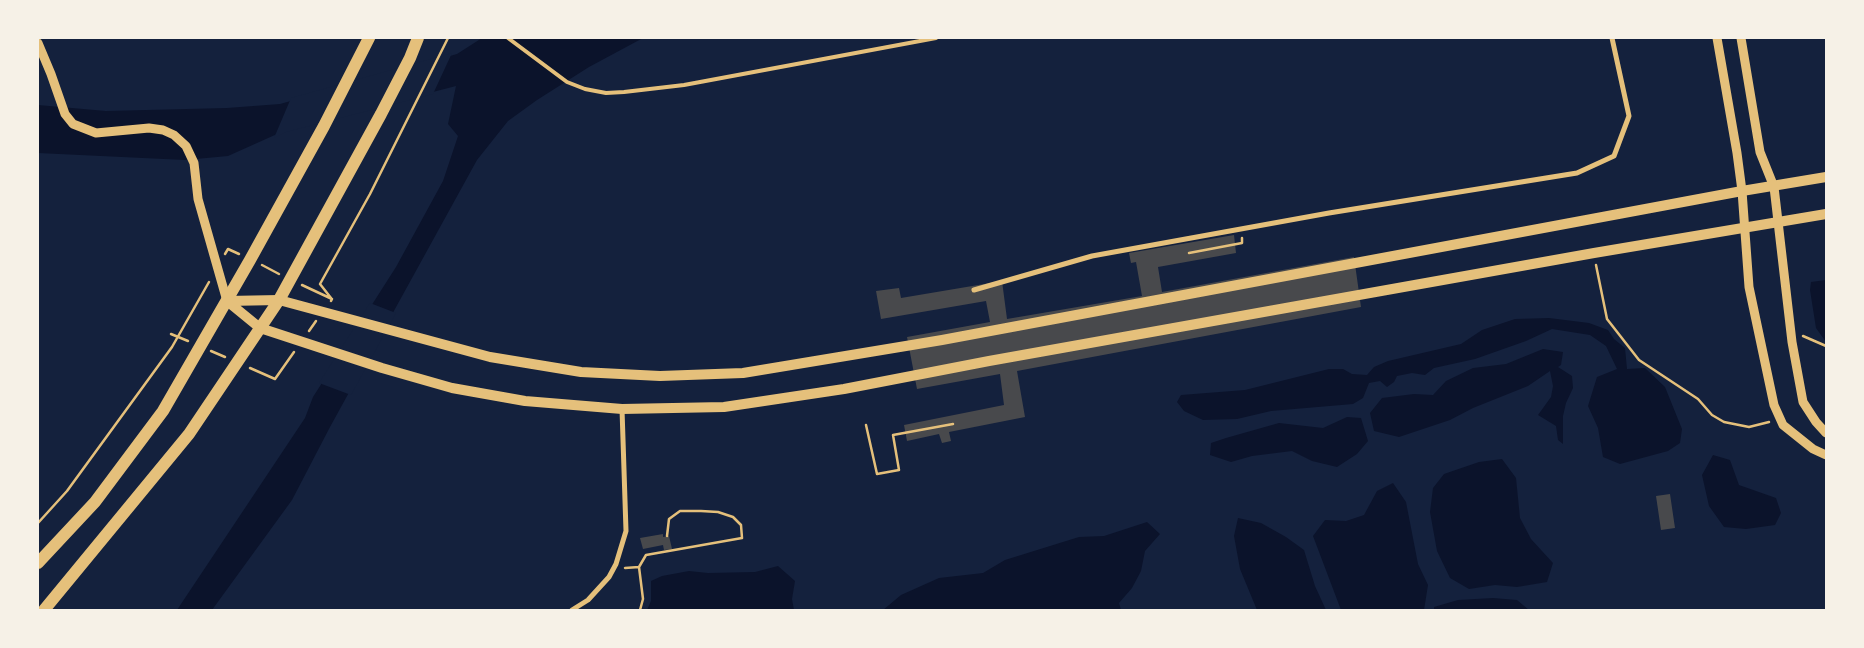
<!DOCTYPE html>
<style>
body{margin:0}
#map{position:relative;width:1864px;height:648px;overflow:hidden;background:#14213d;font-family:"Fira Sans",sans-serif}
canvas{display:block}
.frame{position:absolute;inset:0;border:39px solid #f6f1e7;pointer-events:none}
</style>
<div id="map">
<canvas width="1864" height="648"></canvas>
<div class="frame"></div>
</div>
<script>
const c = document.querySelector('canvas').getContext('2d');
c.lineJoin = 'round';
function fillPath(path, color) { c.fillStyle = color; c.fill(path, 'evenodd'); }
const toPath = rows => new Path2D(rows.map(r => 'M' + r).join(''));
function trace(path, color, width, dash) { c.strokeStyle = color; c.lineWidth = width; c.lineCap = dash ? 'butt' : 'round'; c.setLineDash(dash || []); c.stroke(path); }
fillPath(toPath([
 [482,38,643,38,589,67,537,100,508,121,477,160,330,427,292,500,212,610,177,610,305,418,313,397,396,267,443,181,458,136,448,124,456,86,286,130,228,156,185,160,38,153,38,105,106,111,227,108,280,104,457,54],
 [1826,280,1826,342,1816,328,1810,290,1811,282],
 [1549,318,1589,323,1608,330,1614,339,1625,348,1627,369,1645,368,1665,387,1682,429,1680,443,1668,451,1620,464,1603,457,1598,428,1588,406,1597,377,1617,369,1606,346,1590,335,1552,329,1526,341,1475,359,1434,368,1425,375,1412,373,1397,376,1394,382,1387,387,1380,381,1369,383,1363,398,1353,404,1271,411,1237,419,1203,420,1184,411,1177,402,1181,395,1245,390,1329,369,1343,369,1352,374,1367,375,1374,367,1388,361,1461,344,1482,330,1515,319],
 [1543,349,1563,352,1561,365,1558,367,1572,376,1573,388,1566,403,1563,416,1563,444,1558,440,1556,426,1538,415,1551,397,1553,386,1550,371,1528,386,1473,408,1450,420,1399,437,1374,431,1370,413,1382,398,1414,394,1433,395,1446,381,1473,368,1506,364],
 [1347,417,1361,418,1368,441,1357,454,1337,467,1312,461,1292,451,1252,456,1231,462,1210,455,1211,443,1226,438,1279,423,1323,428],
 [1713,455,1730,460,1739,485,1776,498,1781,513,1775,525,1746,529,1724,527,1709,506,1702,475],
 [1502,459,1516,478,1520,518,1531,539,1553,563,1547,582,1517,587,1495,585,1469,589,1450,578,1437,551,1430,512,1433,488,1444,474,1479,462],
 [1393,483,1406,502,1418,564,1428,585,1424,610,1341,610,1313,536,1325,520,1346,521,1364,515,1377,491],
 [1238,518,1261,523,1286,537,1304,550,1315,586,1326,610,1257,610,1240,569,1234,536],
 [1147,522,1160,534,1145,551,1141,571,1132,588,1119,603,1121,610,883,610,901,595,939,578,983,573,1005,560,1079,537,1104,536],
 [778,566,795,581,792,599,794,610,647,610,651,601,651,581,662,576,689,571,708,573,755,572],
 [1493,598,1517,600,1529,610,1434,610,1434,607,1458,600]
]), '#0b132b');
fillPath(toPath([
 [452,53,433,94,286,132,274,138,291,98],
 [370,303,396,313,351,395,319,383]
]), '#14213d');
fillPath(toPath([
 [1234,235,1236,253,1158,267,1162,292,1354,257,1361,307,1017,371,1025,417,949,432,951,441,942,443,939,434,907,441,904,425,1004,405,1000,374,917,389,907,337,990,322,986,301,881,319,876,291,899,288,901,298,1002,281,1007,319,1142,296,1136,262,1131,263,1129,253],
 [1670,494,1675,528,1661,530,1656,496],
 [663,534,663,537,669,536,672,549,664,550,663,545,643,549,640,538]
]), '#48494c');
trace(toPath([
 [1189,253,1242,243,1242,238],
 [225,254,228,249,239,254],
 [262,265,279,274],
 [1596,265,1607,319,1639,360,1698,399,1712,415,1724,422,1749,427,1769,422],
 [302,285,332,299,331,301],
 [331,298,320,284,370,194,448,38],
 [309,331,316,321],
 [171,334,188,341],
 [1803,336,1826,346],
 [211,351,225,357],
 [250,368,275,379,294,352],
 [866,425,877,474,899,470,893,435,953,424],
 [38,523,67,491,172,347,209,282],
 [639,567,646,555,742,538,741,525,733,517,718,512,701,511,680,511,669,519,667,536],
 [625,568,639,567,643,599,640,610]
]), '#e5c07b', 2.5);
trace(toPath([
 [508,38,567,82,585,89,606,93,624,92,684,85,936,38]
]), '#e5c07b', 4);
trace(toPath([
 [974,290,1092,256,1329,213,1577,173,1614,156,1629,116,1612,38],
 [572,610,588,600,609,577,616,564,626,531,622,409]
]), '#e5c07b', 5);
trace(toPath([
 [1717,38,1737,153,1742,191,1749,287,1774,405,1783,425,1813,449,1826,455],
 [1741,38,1760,152,1774,187,1792,342,1803,402,1816,422,1826,433],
 [38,43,51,74,65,114,73,124,96,133,149,128,163,130,174,135,186,146,194,163,198,199,227,301]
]), '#e5c07b', 9);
trace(toPath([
 [227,301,260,328,382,368,452,388,525,401,622,409,724,407,844,389,989,361,1594,253,1826,214],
 [227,301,279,300,490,357,581,372,660,376,743,373,942,340,1742,191,1826,177]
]), '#e5c07b', 10);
trace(toPath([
 [38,563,95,502,163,411,250,260,324,126,369,38],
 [44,610,189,434,279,300,381,114,410,58,418,38]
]), '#e5c07b', 12);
</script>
